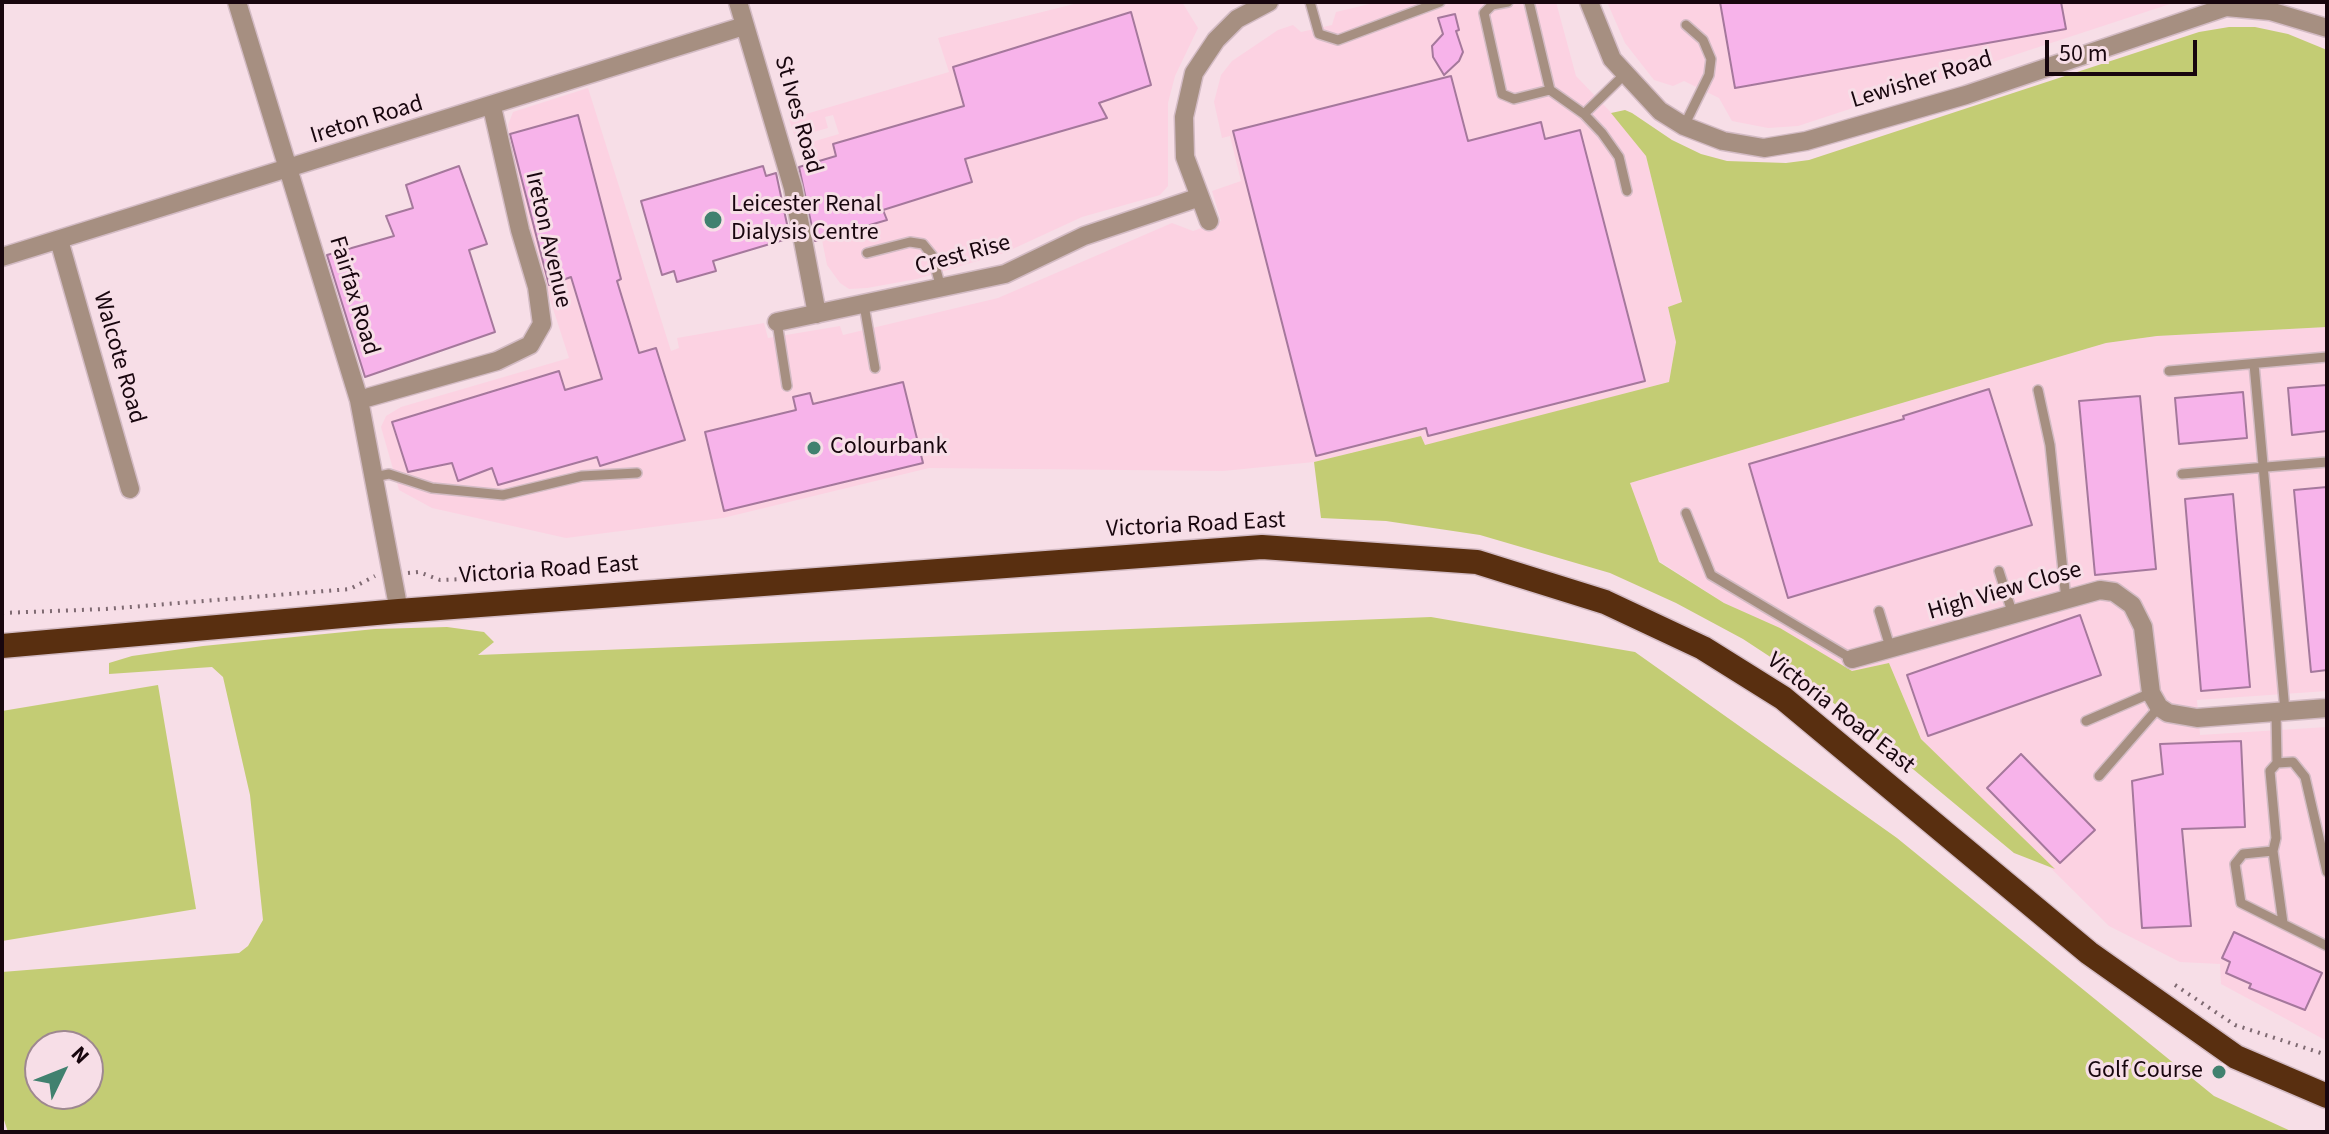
<!DOCTYPE html>
<style>
body{margin:0}
#map{position:relative;width:2329px;height:1134px;overflow:hidden;background:#f7dee7;font-family:"Source Sans 3",sans-serif}
canvas{display:block}
.frame{position:absolute;inset:0;border:4px solid #18060e;pointer-events:none}
.north{position:absolute;left:24px;top:1030px;width:80px;height:80px;box-sizing:border-box;background:#f7dee7;border:2px solid #9e8890;border-radius:50%;rotate:47deg;font-size:22px;font-weight:700;line-height:32px;text-align:center;color:#18060e}
.north::after{content:'';display:block;margin:auto;width:28px;height:36px;background:#41816f;clip-path:polygon(50% 0,100% 100%,50% 72%,0 100%)}
.scale{position:absolute;left:2045px;top:40px;width:152px;height:36px;box-sizing:border-box;border:4px solid #18060e;border-top:0;padding-left:10px;font-size:24px;line-height:28px;white-space:nowrap;color:#18060e;-webkit-text-stroke:6px #f7dee7;paint-order:stroke}
</style>
<div id="map">
<canvas width="2329" height="1134"></canvas>
<div class="frame"></div>
<div class="north">N</div>
<div class="scale">50 m</div>
</div>
<script>
const c = document.querySelector('canvas').getContext('2d');
c.lineJoin = 'round';
function fillPath(path, color) { c.fillStyle = color; c.fill(path, 'evenodd'); }
const toPath = rows => new Path2D(rows.map(r => 'M' + r).join(''));
function trace(path, color, width, dash) { c.strokeStyle = color; c.lineWidth = width; c.lineCap = dash ? 'butt' : 'round'; c.setLineDash(dash || []); c.stroke(path); }
function drawText(font, color, halo, rows, align = 'center') {
  c.font = font + ' "Source Sans 3",sans-serif'; c.lineWidth = 6; c.setLineDash([]); c.textBaseline = 'middle'; c.strokeStyle = halo; c.fillStyle = color; for (const [text, x, y, turn = 0] of rows) {
    c.save(); c.translate(x, y); c.rotate((+turn || 0) * Math.PI / 180); c.textAlign = isNaN(turn) ? turn : align; if (halo) c.strokeText(text, 0, 0); c.fillText(text, 0, 0); c.restore();
  }
}
fillPath(toPath([
 [1082,2,1182,2,1198,28,1175,76,1168,103,1168,186,1160,195,1082,217,1004,253,917,279,867,288,849,289,840,283,827,265,814,200,798,146,839,134,833,115,825,117,828,128,795,137,789,119,949,72,938,38],
 [1378,2,1556,2,1576,76,1623,125,1646,156,1682,303,1668,307,1676,342,1669,382,1424,446,1421,436,1314,462,1223,471,929,468,723,518,566,538,432,508,399,490,381,427,386,416,401,407,569,358,521,210,508,125,513,112,588,88,671,351,679,348,677,338,764,323,768,338,840,326,843,335,998,298,1172,223,1193,231,1221,221,1212,191,1241,181,1230,136,1222,138,1214,102,1221,75,1232,61,1278,30,1293,25,1301,32,1332,25,1336,12],
 [1607,2,2176,2,1798,126,1768,128,1732,121,1719,98,1684,81,1673,86,1654,80,1625,43],
 [2327,327,2327,691,2197,700,2200,735,2327,727,2327,1041,2221,984,2220,964,2180,962,2109,926,1921,739,1889,663,1852,671,1780,628,1724,603,1659,561,1630,483,2106,343,2157,336]
]), '#fcd2e2');
fillPath(toPath([
 [2229,27,2255,27,2288,34,2327,50,2327,327,2157,336,2106,343,1630,483,1659,562,1724,603,1780,628,1852,671,1889,663,1921,739,2055,869,2014,853,1807,681,1743,639,1676,603,1610,573,1480,535,1386,521,1321,518,1314,462,1421,436,1425,445,1669,382,1676,342,1668,307,1682,302,1646,156,1611,113,1625,110,1632,113,1672,140,1701,154,1727,161,1786,163,1809,160,2199,32],
 [1431,617,1635,652,1897,838,2214,1096,2293,1132,8,1132,2,1114,2,972,239,953,248,946,263,920,250,795,223,677,212,667,109,674,109,663,132,656,203,646,375,629,447,627,484,632,494,642,478,655],
 [88,1046,88,1094,40,1094,40,1046],
 [158,685,196,909,2,941,2,711]
]), '#c3cc74');
const building = toPath([
 [1720,2,2061,2,2066,29,1735,88,1720,2],
 [1131,12,1151,85,1099,103,1107,118,965,159,972,182,883,210,887,220,815,241,799,167,836,156,833,144,964,106,953,67,1131,12],
 [1455,14,1459,30,1456,31,1463,52,1459,61,1444,75,1433,57,1432,46,1443,34,1438,18,1455,14],
 [1451,76,1468,141,1541,122,1545,139,1580,130,1645,381,1428,436,1426,428,1316,456,1233,131,1451,76],
 [578,115,621,279,617,281,639,353,656,348,685,440,600,466,597,457,498,485,492,468,458,481,452,463,408,472,392,422,559,371,565,390,602,379,571,277,549,285,510,134,578,115],
 [459,166,487,244,469,250,495,332,365,377,327,255,394,236,386,216,413,208,406,185,459,166],
 [763,166,766,176,776,173,790,238,713,261,716,271,677,282,674,271,662,275,641,201,763,166],
 [903,382,923,463,724,511,705,432,796,410,793,397,810,393,813,404,903,382],
 [2327,385,2327,431,2292,435,2288,388,2327,385],
 [1989,389,2032,525,1788,598,1749,464,1904,419,1903,416,1989,389],
 [2243,392,2247,438,2179,444,2175,398,2243,392],
 [2140,396,2156,569,2095,575,2079,401,2140,396],
 [2327,487,2327,670,2311,672,2294,490,2327,487],
 [2233,494,2250,687,2201,691,2185,499,2233,494],
 [2080,615,2101,675,1928,736,1907,675,2080,615],
 [2241,741,2245,827,2182,829,2191,926,2142,928,2132,781,2163,774,2160,744,2241,741],
 [2021,754,2095,830,2060,863,1987,788,2021,754],
 [2234,932,2322,973,2305,1010,2249,988,2251,984,2226,973,2230,962,2222,958,2234,932]
]);
fillPath(building, '#f7b3ea');
trace(building, '#a5789c', 2);
const lane = toPath([
 [1310,2,1319,34,1338,40,1440,2],
 [1508,2,1492,5,1484,13,1502,94,1514,99,1550,90],
 [1529,2,1550,90,1584,114,1602,133,1619,157,1627,191],
 [1584,114,1624,75],
 [1684,126,1709,75,1711,59,1703,40,1686,25],
 [867,253,910,242,923,244,932,255,941,288],
 [864,305,875,368],
 [777,322,787,386],
 [2254,364,2285,711],
 [2169,371,2327,357],
 [2038,390,2050,445,2066,600],
 [2182,474,2327,462],
 [374,477,389,474,432,488,503,495,582,476,637,473],
 [1686,513,1711,575,1852,659],
 [1999,571,2013,615],
 [1879,611,1891,650],
 [2276,712,2277,763,2270,771,2276,838,2273,851,2283,923],
 [2086,721,2151,693],
 [2277,763,2293,762,2305,777,2327,872],
 [2099,776,2159,707],
 [2273,851,2243,854,2235,864,2241,903,2327,946]
]);
const street = toPath([
 [237,2,359,400,399,611],
 [738,2,793,188,817,314],
 [1589,2,1612,59,1660,111,1684,126,1723,141,1764,148,1806,141,1966,95,2226,7,2270,11,2327,28],
 [1209,221,1185,157,1184,117,1194,73,1216,40,1237,19,1269,2],
 [59,240,130,489],
 [2,257,744,26],
 [777,322,1005,274,1084,236,1200,197],
 [359,400,497,361,530,345,542,324,537,287,520,230,492,107],
 [1852,659,2100,590,2114,592,2132,605,2143,627,2151,693,2159,707,2168,713,2197,718,2327,708]
]);
const highway = toPath([
 [2,646,399,611,1262,547,1477,562,1605,602,1703,648,1783,698,2089,953,2236,1057,2327,1096]
]);
trace(lane, '#d3bbc4', 12);
trace(street, '#d3bbc4', 21);
trace(highway, '#d3bbc4', 27);
trace(toPath([
 [408,573,419,572,440,580,561,575],
 [2,613,106,609,350,589,375,576],
 [2175,985,2235,1025,2327,1055]
]), '#7f6a72', 4, [2, 6]);
trace(lane, '#a68f81', 9);
trace(street, '#a68f81', 18);
trace(highway, '#592f10', 24);
for (const [x, y, r, color] of [
 [713,220,10,"#41816f"],
 [814,448,8,"#41816f"],
 [2219,1072,8,"#41816f"]
]) { const dot = new Path2D(); dot.arc(x, y, r, 0, 2 * Math.PI); c.fillStyle = color; c.fill(dot); trace(dot, '#f7dee7', 3); }
drawText('24px', '#18060e', '#f7dee7', [
 ["Lewisher Road",1922,81,-17],
 ["St Ives Road",797,115,74],
 ["Ireton Road",367,121,-17],
 ["Ireton Avenue",547,240,77],
 ["Crest Rise",963,256,-15],
 ["Fairfax Road",353,296,73],
 ["Walcote Road",118,358,74],
 ["Victoria Road East",1196,526,-3],
 ["Victoria Road East",549,571,-4],
 ["High View Close",2005,592,-16],
 ["Victoria Road East",1840,714,38]
]);
drawText('24px', '#18060e', '#f7dee7', [
 ["Leicester Renal",731,206],
 ["Dialysis Centre",731,234],
 ["Colourbank",830,448],
 ["Golf Course",2203,1072,"right"]
], 'left');
</script>
